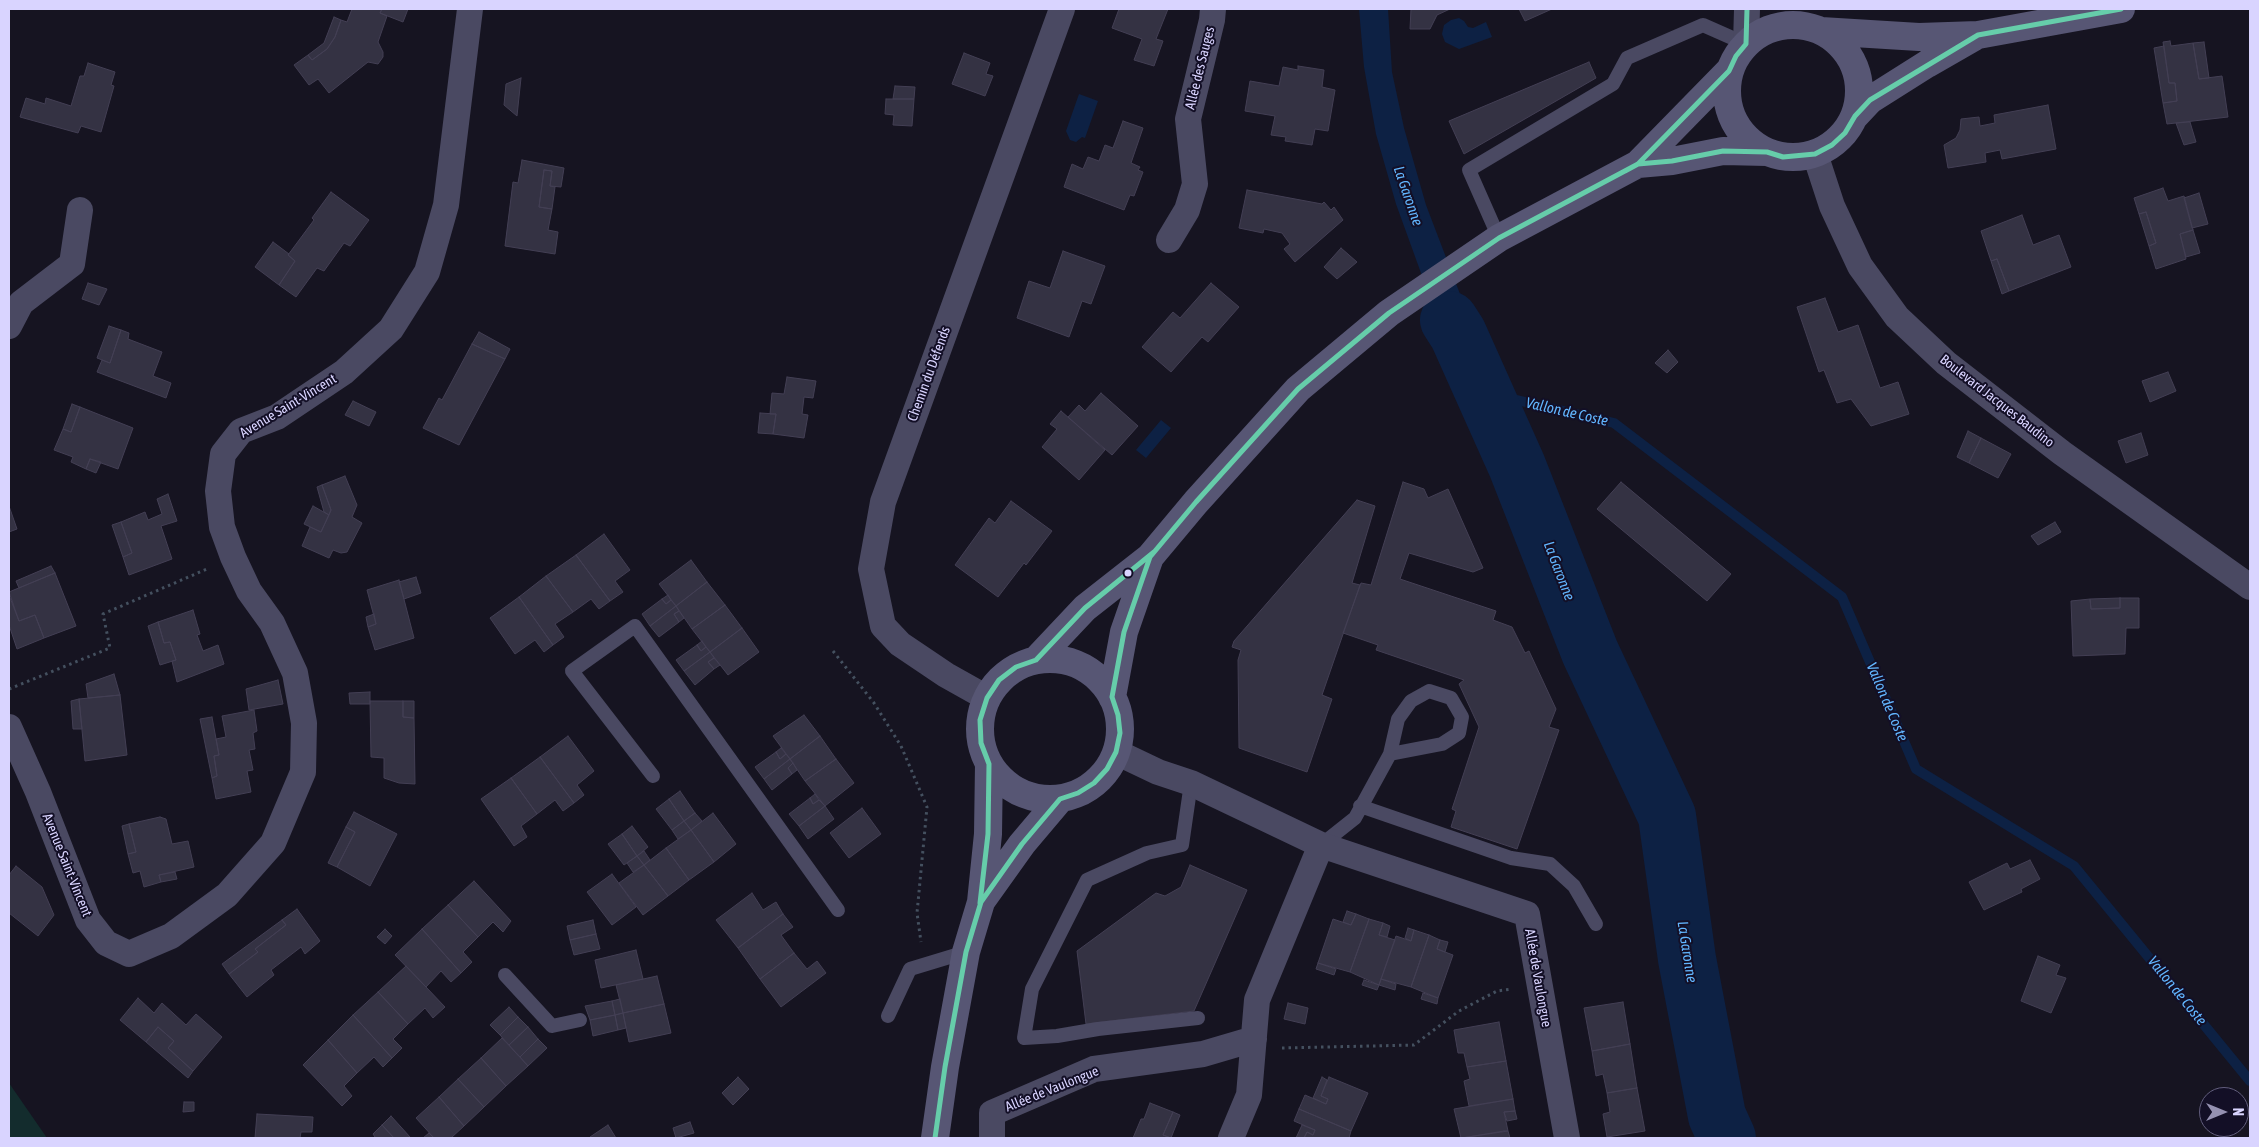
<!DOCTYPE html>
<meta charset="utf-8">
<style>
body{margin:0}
#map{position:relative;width:2259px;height:1147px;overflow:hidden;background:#161421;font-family:"Asap Condensed",sans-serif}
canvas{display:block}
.frame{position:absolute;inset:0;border:10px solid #d9d4ff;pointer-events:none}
.north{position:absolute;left:2199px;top:1087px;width:50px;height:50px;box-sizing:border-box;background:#130f26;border:1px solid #625e7d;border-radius:50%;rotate:90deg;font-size:14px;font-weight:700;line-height:20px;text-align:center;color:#d9d4ff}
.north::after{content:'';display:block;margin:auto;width:18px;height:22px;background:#9591b1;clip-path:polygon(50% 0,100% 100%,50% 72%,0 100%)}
</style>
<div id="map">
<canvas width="2259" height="1147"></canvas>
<div class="frame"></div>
<div class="north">N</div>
</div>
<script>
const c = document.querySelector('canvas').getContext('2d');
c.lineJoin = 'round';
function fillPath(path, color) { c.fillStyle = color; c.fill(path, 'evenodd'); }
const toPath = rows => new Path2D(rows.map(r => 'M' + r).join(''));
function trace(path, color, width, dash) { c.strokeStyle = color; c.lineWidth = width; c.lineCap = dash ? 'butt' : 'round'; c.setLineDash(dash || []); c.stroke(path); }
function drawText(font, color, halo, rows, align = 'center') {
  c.font = font + ' "Asap Condensed",sans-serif'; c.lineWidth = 4; c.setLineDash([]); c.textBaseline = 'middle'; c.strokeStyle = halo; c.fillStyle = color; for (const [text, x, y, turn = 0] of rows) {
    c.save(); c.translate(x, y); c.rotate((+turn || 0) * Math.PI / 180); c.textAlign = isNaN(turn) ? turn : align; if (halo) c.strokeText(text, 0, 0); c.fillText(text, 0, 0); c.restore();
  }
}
fillPath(toPath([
 [9,1083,47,1138,9,1138]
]), '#132c2d');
fillPath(toPath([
 [1359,9,1388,9,1392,72,1404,128,1426,205,1460,294,1474,340,1483,392,1462,369,1438,320,1396,204,1376,134,1364,67],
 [1459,18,1464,21,1468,27,1473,28,1486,22,1492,37,1459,49,1445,42,1442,34,1444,25,1451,20],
 [1079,94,1098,101,1085,138,1082,137,1076,142,1070,140,1066,131],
 [1161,420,1171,428,1146,458,1136,450]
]), '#0d2144');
trace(toPath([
 [1483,392,1614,423,1842,597,1916,769,2074,866,2250,1081]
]), '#0d2144', 10);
trace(toPath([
 [1449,320,1458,334,1517,466,1590,652,1667,816,1687,959,1717,1116,1727,1138]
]), '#0d2144', 58);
const building = toPath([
 [352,9,382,9,380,13,387,16,378,42,383,52,383,57,378,64,368,62,329,93,318,79,309,85,294,65,308,55,312,60,327,49,335,37,341,20,347,22,352,9],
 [382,9,408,9,403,22,380,13,382,9],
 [1119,9,1168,9,1156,39,1163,41,1154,66,1134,60,1142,39,1112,28,1119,9],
 [1411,9,1450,9,1437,15,1430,29,1410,29,1411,9],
 [1519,9,1552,9,1525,21,1519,9],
 [334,17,341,20,335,37,327,49,312,60,308,55,324,43,334,17],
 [2170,41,2171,46,2193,43,2199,79,2222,76,2228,117,2167,124,2163,103,2177,101,2175,83,2169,83,2163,42,2170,41],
 [2204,42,2209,78,2199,79,2193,43,2204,42],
 [2164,46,2169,83,2175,83,2177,101,2163,103,2154,48,2164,46],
 [964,53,990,63,986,74,993,76,985,96,952,84,964,53],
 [1589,62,1596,78,1464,154,1449,121,1589,62],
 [88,63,115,72,111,85,114,86,101,132,81,126,78,133,20,117,26,98,45,104,46,98,71,106,80,76,84,76,88,63],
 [1298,66,1324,70,1322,87,1335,90,1328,131,1315,129,1312,145,1285,141,1286,137,1271,135,1275,116,1245,111,1250,81,1279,86,1283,67,1298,70,1298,66],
 [521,78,517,116,504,105,506,84,521,78],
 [895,86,915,87,914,99,893,99,895,86],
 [886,99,914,99,912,126,893,125,894,115,885,114,886,99],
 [2048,105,2056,149,2002,159,2000,150,1985,153,1986,162,1948,168,1944,145,1956,138,1960,130,1961,119,1979,117,1980,126,1995,123,1994,115,2048,105],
 [1123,121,1143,128,1131,163,1140,167,1138,170,1143,172,1134,196,1130,195,1124,210,1064,187,1072,164,1083,169,1088,157,1099,161,1105,145,1113,148,1123,121],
 [2190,122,2196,142,2184,145,2176,123,2190,122],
 [522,160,564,168,561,187,550,186,552,171,544,170,539,207,552,209,548,230,558,232,555,254,505,246,513,182,518,183,522,160],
 [544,170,552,171,550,186,555,187,552,209,539,207,544,170],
 [2163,188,2168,201,2184,196,2193,230,2180,234,2186,259,2156,269,2149,246,2156,243,2146,212,2139,214,2134,198,2163,188],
 [1247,190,1322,204,1324,202,1331,210,1334,207,1343,220,1295,262,1284,249,1290,244,1282,233,1264,229,1263,233,1239,228,1247,190],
 [331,192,369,220,350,246,344,243,324,271,317,268,296,297,279,285,295,261,288,255,314,220,312,218,331,192],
 [2199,193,2208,224,2192,228,2184,198,2199,193],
 [2146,212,2156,243,2149,246,2139,214,2146,212],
 [2022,215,2033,245,2059,235,2071,267,2009,291,1997,259,1991,261,1981,231,2022,215],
 [2193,230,2200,253,2186,257,2180,234,2193,230],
 [273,242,289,254,288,255,295,261,279,285,255,267,273,242],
 [1341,248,1357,262,1337,279,1324,267,1341,248],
 [1063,251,1105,266,1091,304,1082,301,1069,337,1017,318,1029,281,1050,288,1063,251],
 [1997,259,2009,291,2002,294,1991,261,1997,259],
 [88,283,107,289,99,305,82,299,88,283],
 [1211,283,1239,307,1208,342,1202,337,1171,372,1142,347,1173,312,1180,318,1211,283],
 [1825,298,1838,332,1858,325,1880,388,1898,382,1909,414,1871,426,1851,399,1837,403,1824,370,1819,372,1797,307,1825,298],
 [109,326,121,330,110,363,97,358,109,326],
 [121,330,129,333,128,339,162,352,153,376,171,383,166,398,97,372,102,360,110,363,121,330],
 [479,332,510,349,505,359,472,344,479,332],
 [472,344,505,359,459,445,423,428,439,398,442,400,472,344],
 [1668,350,1678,362,1667,373,1655,363,1668,350],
 [2168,372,2176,391,2150,402,2142,381,2168,372],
 [787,377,816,381,813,398,804,397,802,414,808,415,804,438,773,434,776,414,770,414,772,393,784,394,787,377],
 [1101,393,1138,426,1112,455,1068,417,1079,405,1085,411,1101,393],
 [353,401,376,412,369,426,345,415,353,401],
 [72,404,80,407,71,432,63,429,72,404],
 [80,407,133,428,118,469,90,459,86,469,71,462,73,457,54,450,63,429,71,432,80,407],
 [1061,411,1105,450,1079,480,1042,447,1057,429,1050,424,1061,411],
 [760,413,776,414,773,434,758,433,760,413],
 [1968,431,1981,438,1969,463,1957,457,1968,431],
 [2141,433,2148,455,2126,463,2118,441,2141,433],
 [1981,438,2011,454,1998,478,1969,463,1981,438],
 [90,459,101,462,96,473,86,469,90,459],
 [345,476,357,505,352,517,362,523,347,552,341,553,333,550,329,558,302,546,310,527,321,532,331,510,322,485,345,476],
 [1403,482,1424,489,1428,498,1448,489,1483,568,1473,572,1409,553,1400,579,1496,611,1493,620,1512,627,1525,653,1529,651,1556,709,1549,727,1559,730,1517,849,1451,827,1456,811,1452,809,1479,727,1459,684,1464,680,1376,650,1378,645,1343,633,1361,583,1371,585,1403,482],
 [1621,482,1731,574,1707,601,1597,509,1621,482],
 [322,485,331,510,329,515,324,512,317,487,322,485],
 [168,494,177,521,161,526,172,559,129,575,123,557,132,553,121,522,145,512,148,520,162,514,157,499,168,494],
 [1357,500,1375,506,1352,583,1360,585,1322,695,1332,699,1307,772,1239,748,1238,660,1241,650,1232,647,1234,641,1357,500],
 [1011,501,1052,531,1026,565,1024,563,998,597,955,565,989,518,995,523,1011,501],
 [9,506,17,529,9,532,9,506],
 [313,506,329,515,321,532,304,524,313,506],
 [121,522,132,553,123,557,112,525,121,522],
 [2055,522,2061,532,2038,545,2031,536,2055,522],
 [604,534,630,570,615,581,623,592,610,601,576,555,604,534],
 [576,555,610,601,599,609,591,599,573,612,546,576,576,555],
 [691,560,707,582,676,606,659,584,691,560],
 [51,566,55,573,19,588,16,581,51,566],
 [55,573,76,626,44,638,35,615,19,621,9,592,55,573],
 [546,576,573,612,555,624,564,637,553,645,519,597,546,576],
 [416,577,421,593,404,599,399,582,416,577],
 [399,580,414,638,375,650,368,627,376,624,367,590,399,580],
 [707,582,725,605,692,629,676,606,707,582],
 [9,595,19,621,35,615,44,638,17,649,9,625,9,595],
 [668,595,671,600,666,604,662,599,668,595],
 [519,597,553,645,544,652,535,640,515,654,490,618,519,597],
 [2120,598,2139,598,2139,628,2126,628,2125,654,2073,656,2071,601,2090,599,2091,609,2120,608,2120,598],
 [2120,598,2120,608,2091,609,2090,599,2120,598],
 [662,599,666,604,671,600,676,606,650,626,642,614,662,599],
 [725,605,742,628,710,652,692,629,725,605],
 [676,606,679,611,674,614,679,622,659,637,650,626,676,606],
 [193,610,200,634,197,635,203,651,218,645,224,664,177,682,172,661,176,660,170,642,164,643,158,622,193,610],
 [679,611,684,618,679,622,674,614,679,611],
 [374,614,376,624,368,627,366,617,374,614],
 [158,622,164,643,170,642,176,660,160,665,148,626,158,622],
 [742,628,759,652,728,675,710,652,742,628],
 [702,641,706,647,701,651,697,645,702,641],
 [697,645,701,651,706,647,710,652,684,671,676,660,697,645],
 [710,652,714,658,708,662,714,669,695,685,684,671,710,652],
 [714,658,720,665,714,669,708,662,714,658],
 [114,674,120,695,88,698,86,684,114,674],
 [278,680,283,704,249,710,246,689,278,680],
 [370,692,370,704,350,704,349,693,370,692],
 [120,695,127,755,85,761,79,699,120,695],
 [79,699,82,729,73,729,71,701,79,699],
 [370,701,403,701,403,717,414,718,415,784,399,783,384,778,384,758,371,757,370,701],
 [403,701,414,701,414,718,403,717,403,701],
 [254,710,257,731,253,733,255,749,249,750,253,770,247,771,251,792,216,799,212,778,217,776,214,756,219,755,216,739,226,737,222,716,254,710],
 [804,715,820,736,790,759,773,736,804,715],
 [212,717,219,755,214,756,217,776,212,778,200,719,212,717],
 [568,736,594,771,577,785,584,795,574,803,540,757,568,736],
 [820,736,836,759,805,781,790,759,820,736],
 [781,748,786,754,780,759,776,752,781,748],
 [776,752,780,759,786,754,790,759,764,779,755,767,776,752],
 [540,757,574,803,563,811,555,800,537,814,511,778,540,757],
 [790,759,793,763,788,768,792,774,772,790,764,779,790,759],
 [836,759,854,783,825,806,805,781,836,759],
 [793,763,797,770,792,774,788,768,793,763],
 [511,778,537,814,521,826,527,837,514,846,481,799,511,778],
 [680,791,695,813,684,821,669,799,680,791],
 [815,794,819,800,813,804,810,798,815,794],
 [810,798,813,804,819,800,825,806,799,826,789,814,810,798],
 [669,799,684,821,672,830,656,809,669,799],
 [825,806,834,819,808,839,799,826,825,806],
 [862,808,881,834,849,858,830,833,862,808],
 [354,812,397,834,370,886,337,867,355,832,346,827,354,812],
 [695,813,702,821,691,830,684,821,695,813],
 [713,813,736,844,714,862,691,830,713,813],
 [160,817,166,819,172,844,188,841,194,867,159,875,161,882,144,887,140,871,133,873,128,854,136,852,129,824,160,817],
 [684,821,691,830,678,839,672,830,684,821],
 [129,824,136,852,128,854,122,826,129,824],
 [632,826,648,847,637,856,622,834,632,826],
 [346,827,355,832,337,867,328,863,346,827],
 [691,830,714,862,689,880,666,848,691,830],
 [622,834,637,856,624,865,608,844,622,834],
 [666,848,689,880,668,896,644,865,666,848],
 [644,851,650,860,644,865,637,856,644,851],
 [637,856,644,865,633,872,627,863,637,856],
 [2030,860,2040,879,2021,889,2022,892,1984,910,1969,882,2007,863,2010,869,2030,860],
 [644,865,668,896,643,915,619,883,644,865],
 [1190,865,1247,890,1194,1011,1086,1024,1077,951,1156,893,1165,896,1181,887,1190,865],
 [16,866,42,887,54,915,38,936,9,913,9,875,16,866],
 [175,872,177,879,161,882,159,875,175,872],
 [612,874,636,907,612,925,587,892,612,874],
 [474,881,511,921,503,932,493,922,478,937,448,905,474,881],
 [752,893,763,910,776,902,783,914,738,948,716,920,752,893],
 [448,905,478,937,463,952,472,962,461,973,422,929,448,905],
 [297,909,320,941,305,954,301,947,271,970,274,975,247,997,229,974,258,952,255,949,286,925,282,920,297,909],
 [1347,911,1356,914,1351,925,1343,922,1347,911],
 [783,914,793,927,781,935,794,953,760,979,738,948,783,914],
 [1356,914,1369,919,1350,972,1318,963,1333,919,1351,925,1356,914],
 [1369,919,1383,923,1379,935,1395,940,1379,985,1350,972,1369,919],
 [282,920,286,925,255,949,258,952,229,974,222,964,282,920],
 [593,920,596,934,570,940,567,926,593,920],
 [1383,923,1390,926,1387,937,1379,935,1383,923],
 [1408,928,1414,930,1411,941,1405,938,1408,928],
 [385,929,392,936,385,944,377,937,385,929],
 [422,929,461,973,451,982,441,971,426,987,395,955,422,929],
 [1414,930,1429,935,1411,987,1381,979,1396,936,1411,941,1414,930],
 [596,934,600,949,574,955,570,940,596,934],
 [1429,935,1440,940,1437,949,1453,955,1438,998,1411,987,1429,935],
 [1440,940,1448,942,1445,952,1437,949,1440,940],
 [636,950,643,979,601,988,595,960,636,950],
 [794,953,807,969,817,961,826,973,781,1007,760,979,794,953],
 [2038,956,2060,965,2056,975,2066,978,2051,1013,2021,1001,2038,956],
 [1318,963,1336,969,1334,975,1316,969,1318,963],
 [406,966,445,1007,433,1018,425,1008,408,1024,378,992,406,966],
 [657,976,664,1004,623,1013,616,985,657,976],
 [1381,979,1396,984,1395,990,1379,985,1381,979],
 [1364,980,1379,985,1377,990,1362,985,1364,980],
 [378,992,408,1024,393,1039,402,1048,392,1058,353,1015,378,992],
 [1423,993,1438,998,1437,1004,1421,999,1423,993],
 [138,998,154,1013,162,1003,186,1025,196,1014,222,1037,193,1071,168,1048,174,1041,158,1027,146,1042,120,1020,138,998],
 [620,999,623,1013,615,1015,612,1001,620,999],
 [612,1001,615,1015,590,1020,585,1006,612,1001],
 [1623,1002,1630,1044,1592,1051,1584,1008,1623,1002],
 [1288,1003,1308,1008,1305,1024,1284,1019,1288,1003],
 [664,1004,671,1033,629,1042,623,1013,664,1004],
 [509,1007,518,1017,500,1035,490,1025,509,1007],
 [623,1013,626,1028,618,1030,615,1015,623,1013],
 [353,1015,392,1058,383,1067,374,1057,357,1073,328,1040,353,1015],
 [615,1015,618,1030,593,1036,590,1020,615,1015],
 [518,1017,528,1027,509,1045,500,1035,518,1017],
 [1499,1022,1506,1061,1467,1067,1464,1053,1458,1053,1454,1030,1499,1022],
 [158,1027,174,1041,168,1048,193,1071,188,1078,146,1042,158,1027],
 [528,1027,538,1039,520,1057,509,1045,528,1027],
 [502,1038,528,1066,506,1086,481,1058,502,1038],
 [538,1039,547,1048,528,1066,520,1057,538,1039],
 [328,1040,357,1073,344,1086,352,1096,342,1106,303,1065,328,1040],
 [1630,1044,1637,1088,1607,1093,1603,1074,1596,1076,1592,1051,1630,1044],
 [481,1058,506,1086,484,1107,458,1079,481,1058],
 [1506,1061,1513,1099,1469,1106,1464,1081,1470,1079,1467,1067,1506,1061],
 [738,1077,749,1089,733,1105,722,1093,738,1077],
 [1322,1077,1327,1080,1321,1096,1328,1099,1326,1104,1313,1098,1322,1077],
 [1329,1077,1368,1093,1351,1131,1299,1109,1305,1095,1326,1104,1328,1099,1321,1096,1329,1077],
 [458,1079,484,1107,464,1126,439,1097,458,1079],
 [1637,1088,1645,1131,1607,1137,1603,1114,1610,1112,1607,1093,1637,1088],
 [439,1097,464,1126,451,1138,434,1138,416,1118,439,1097],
 [1513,1099,1515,1111,1504,1112,1508,1131,1461,1138,1454,1109,1513,1099],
 [184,1102,194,1102,194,1111,183,1112,184,1102],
 [1150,1103,1173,1112,1163,1135,1171,1138,1133,1138,1141,1119,1144,1119,1150,1103],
 [1299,1109,1351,1131,1349,1138,1304,1138,1307,1132,1313,1135,1315,1130,1294,1121,1299,1109],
 [1515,1111,1517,1119,1507,1121,1504,1112,1515,1111],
 [1173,1112,1180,1115,1171,1138,1163,1135,1173,1112],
 [257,1114,313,1117,312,1132,301,1132,300,1138,255,1138,257,1114],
 [391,1116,410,1137,394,1138,382,1125,391,1116],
 [690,1122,694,1133,676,1138,673,1128,690,1122],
 [382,1125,394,1138,373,1138,375,1137,373,1134,382,1125],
 [608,1125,616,1138,591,1138,590,1137,608,1125],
 [1302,1125,1315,1130,1313,1135,1307,1132,1304,1138,1296,1138,1302,1125],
 [1504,1131,1508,1131,1510,1138,1462,1138,1504,1131],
 [429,1133,434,1138,423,1138,429,1133]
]);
fillPath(building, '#343243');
trace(building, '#433f54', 1);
trace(toPath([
 [833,651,874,703,901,746,927,807,917,913,921,942],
 [9,689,110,648,103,614,207,569],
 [1282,1048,1414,1045,1459,1011,1497,991,1512,989]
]), '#44505f', 3, [2.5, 4]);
trace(toPath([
 [1499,238,1469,170,1613,84,1627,58,1703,25,1746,44],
 [653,776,572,671,635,626,838,910],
 [1191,783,1182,845,1147,853,1087,880,1032,989,1024,1038,1057,1036,1098,1029,1198,1018],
 [1360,806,1511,858,1550,864,1574,886,1596,924],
 [1321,845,1355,818,1390,754,1442,744,1459,733,1462,717,1451,698,1429,691,1411,701,1398,719,1390,754],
 [505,975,552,1026,580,1020],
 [888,1016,910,969,966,952]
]), '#4a4962', 14);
trace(toPath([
 [1746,44,1747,9],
 [1815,154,1832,206,1860,266,1897,317,1946,363,2062,453,2250,587],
 [1169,240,1187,210,1195,184,1188,119,1212,20,1213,9],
 [9,326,21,303,72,264,80,210],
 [987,698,946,675,900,644,883,626,871,569,883,502,1062,9],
 [9,727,38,792,88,920,106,943,129,954,171,936,227,895,273,843,303,772,304,723,295,673,272,623,249,591,233,557,222,527,218,491,223,454,241,431,277,417,344,372,391,329,427,272,446,205,470,9],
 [1116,752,1158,772,1191,783,1321,845,1527,914,1567,1138],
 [992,1138,992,1113,1094,1069,1203,1054,1254,1039],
 [1231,1138,1249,1095,1257,1000,1321,845]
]), '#4a4962', 26);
trace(toPath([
 '1727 91a66 66 0 1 1 132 0a66 66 0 1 1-132 0Z',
 [1821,31,1919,37,1978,35,2121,9],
 [1855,116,1870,100,1927,64,1974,37],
 [1638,164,1672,161,1723,151,1767,152],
 '980 729a70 70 0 1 1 140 0a70 70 0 1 1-140 0Z',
 [1036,660,1085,608,1150,557,1196,502,1298,389,1389,313,1499,238,1638,164,1729,71],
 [1112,697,1124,632,1150,557],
 [982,900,1022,844,1060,799],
 [935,1138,945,1067,966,952,981,902,988,834,989,764]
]), '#575674', 28);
trace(toPath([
 [1625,171,1638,164,1729,71,1736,56,1746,44,1747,9],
 [980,903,988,834,989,764,981,743,980,720,987,698,999,680,1016,667,1036,660,1085,608,1154,552],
 [935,1138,945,1067,966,952,981,902,1022,844,1060,799,1078,793,1094,783,1107,769,1116,752,1120,733,1118,715,1112,697,1124,632,1150,557,1196,502,1298,389,1389,313,1499,238,1638,164,1672,161,1723,151,1767,152,1783,157,1815,154,1832,145,1845,133,1855,116,1870,100,1978,35,2121,9]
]), '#66cdaa', 5);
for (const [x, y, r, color] of [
 [1128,573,4.5,"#d9d4ff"]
]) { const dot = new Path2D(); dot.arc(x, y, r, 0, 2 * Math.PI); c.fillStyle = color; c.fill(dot); trace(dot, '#130f26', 2); }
drawText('14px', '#d9d4ff', '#130f26', [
 ["Allée des Sauges",1200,68,-76],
 ["Chemin du Défends",929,374,-70],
 ["Boulevard Jacques Baudino",1997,401,38],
 ["Avenue Saint-Vincent",288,406,-31],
 ["Avenue Saint-Vincent",67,865,68],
 ["Allée de Vaulongue",1538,978,80],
 ["Allée de Vaulongue",1052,1089,-22]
]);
drawText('italic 15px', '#62b6ff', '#130f26', [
 ["La Garonne",1408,196,71],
 ["Vallon de Coste",1567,412,13],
 ["La Garonne",1559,571,69],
 ["Vallon de Coste",1887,702,67],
 ["La Garonne",1687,952,81],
 ["Vallon de Coste",2177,991,51]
]);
</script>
